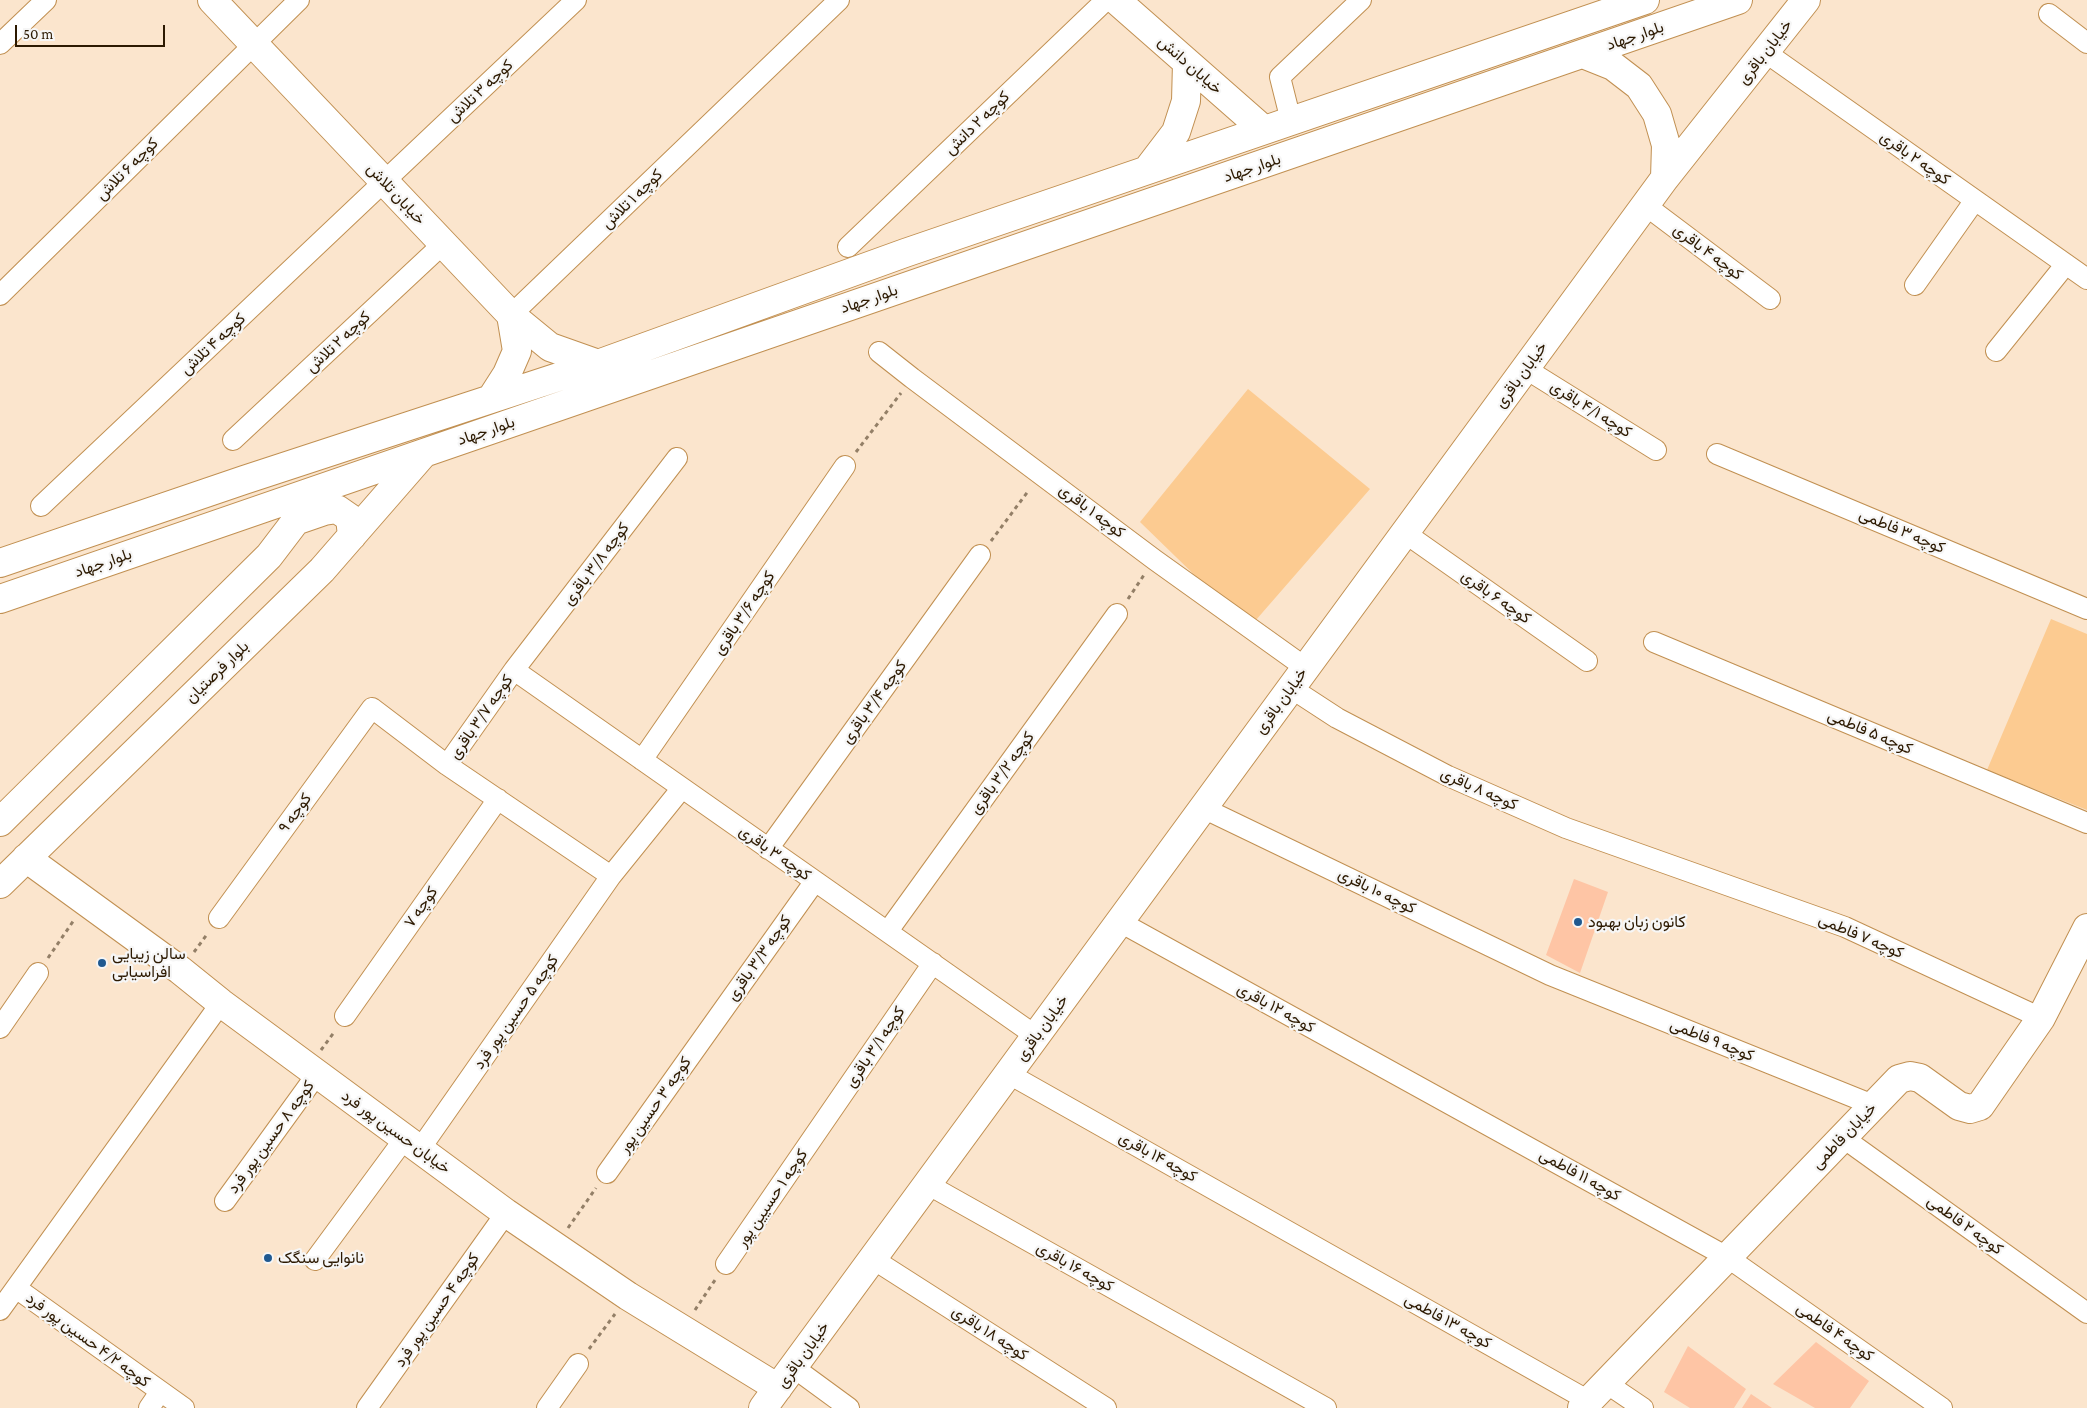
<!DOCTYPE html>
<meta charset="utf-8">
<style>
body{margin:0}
#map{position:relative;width:2087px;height:1408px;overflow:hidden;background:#fbe5cd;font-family:"Crimson Pro",serif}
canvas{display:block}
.scale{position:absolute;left:15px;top:25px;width:150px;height:22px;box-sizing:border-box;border:2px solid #2c1901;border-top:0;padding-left:6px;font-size:15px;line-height:18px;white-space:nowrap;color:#2c1901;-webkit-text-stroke:4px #f6f6f6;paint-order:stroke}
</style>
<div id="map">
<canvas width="2087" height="1408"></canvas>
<div class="scale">50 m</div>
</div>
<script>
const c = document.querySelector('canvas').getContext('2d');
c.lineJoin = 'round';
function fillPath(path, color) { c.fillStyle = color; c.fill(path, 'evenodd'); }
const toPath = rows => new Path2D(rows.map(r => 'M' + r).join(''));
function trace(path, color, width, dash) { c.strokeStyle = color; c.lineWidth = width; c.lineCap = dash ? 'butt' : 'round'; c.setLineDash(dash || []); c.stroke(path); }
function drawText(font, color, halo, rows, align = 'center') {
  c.font = font + ' "Crimson Pro",Vazirmatn,serif'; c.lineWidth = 4.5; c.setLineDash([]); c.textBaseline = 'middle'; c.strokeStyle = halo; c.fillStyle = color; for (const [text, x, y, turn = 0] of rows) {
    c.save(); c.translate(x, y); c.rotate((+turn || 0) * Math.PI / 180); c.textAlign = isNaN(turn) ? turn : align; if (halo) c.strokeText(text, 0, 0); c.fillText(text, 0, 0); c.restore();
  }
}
fillPath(toPath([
 [1248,389,1370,489,1249,628,1140,522],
 [2051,619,2087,634,2087,810,1987,770]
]), '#fccb91');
fillPath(toPath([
 [1574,879,1608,892,1580,973,1546,955],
 [1816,1342,1869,1381,1850,1408,1815,1408,1773,1384],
 [1688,1346,1746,1389,1734,1408,1690,1408,1664,1392],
 [1751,1394,1772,1408,1742,1408]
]), '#fec5a5');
const street = toPath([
 [2049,14,2087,43],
 [0,44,46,0],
 [1765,52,2087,279],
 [1291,121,1280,77,1361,0],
 [1645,205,1770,299],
 [848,247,1106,0],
 [1915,285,1975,200],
 [0,295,299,0],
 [511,315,839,0],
 [1996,351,2066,264],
 [879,352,912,378,1155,560,1306,668],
 [1526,369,1656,450],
 [233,440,443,244],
 [1717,454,2087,609],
 [41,506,576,0],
 [1405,533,1587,661],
 [1654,642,2087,823],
 [514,670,1036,1036],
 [1291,688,1337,718,1448,776,1566,828,1845,927,2041,1018],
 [642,760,845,466],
 [447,765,514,670,677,458],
 [1203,808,1550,975,1873,1105],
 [768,849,980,555],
 [219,918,372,708,447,765,611,876],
 [1120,922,1727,1257,1942,1408],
 [888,931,1117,614],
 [345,1016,498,799],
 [0,1028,38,973],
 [1009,1074,1589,1401],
 [1842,1137,2087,1313],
 [420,1149,611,876,682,788],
 [607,1173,815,881],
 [927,1184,1326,1408],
 [225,1201,317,1074],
 [873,1259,1106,1408],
 [315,1260,405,1138],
 [726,1264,933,963],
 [16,1288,184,1408],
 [0,1310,221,1003],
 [793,1367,849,1408],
 [1606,1383,1643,1408],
 [149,1408,160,1392],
 [367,1408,506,1213],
 [547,1408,578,1364]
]);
const secondary = toPath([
 [212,0,511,315,550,347,598,364],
 [1116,0,1264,130],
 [1583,54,1613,66,1639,86,1657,114,1666,145,1665,178],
 [1147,170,1176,132,1186,101,1187,63],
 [491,399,507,374,517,351,511,315],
 [295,521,324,511,337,509,350,518,352,536],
 [0,563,244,480,598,364,905,253,1645,0],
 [0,599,1738,0],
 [0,822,269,556,320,489],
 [26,858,180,970,221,1003,506,1213,628,1296,778,1388],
 [0,884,322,570,423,454],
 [763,1408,1665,178,1806,0],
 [1582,1408,1899,1079,1910,1076,1920,1078,1959,1106,1970,1109,1980,1106,2041,1018,2087,928]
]);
trace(street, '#c19052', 22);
trace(secondary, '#c19052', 30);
trace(toPath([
 [856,452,901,393],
 [991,541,1029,490],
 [1128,599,1144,575],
 [194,952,208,933],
 [48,958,74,920],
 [321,1050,335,1031],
 [568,1228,596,1188],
 [695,1310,715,1280],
 [589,1349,615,1314]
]), '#937f67', 3, [4, 4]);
trace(street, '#fff', 20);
trace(secondary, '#fff', 28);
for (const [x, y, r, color] of [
 [1578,922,5,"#205990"],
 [102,963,5,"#205990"],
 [268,1258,5,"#205990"]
]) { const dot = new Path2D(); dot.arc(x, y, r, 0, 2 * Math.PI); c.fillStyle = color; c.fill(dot); trace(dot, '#f6f6f6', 2); }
drawText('16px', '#2c1901', '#f6f6f6', [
 ["بلوار جهاد",1635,36,-19],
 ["خیابان باقری",1765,52,-52],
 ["خیابان دانش",1190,65,41],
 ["کوچه ۳ تلاش",480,91,-43],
 ["کوچه ۲ دانش",977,123,-44],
 ["کوچه ۲ باقری",1915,158,35],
 ["بلوار جهاد",1252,168,-19],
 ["کوچه ۶ تلاش",127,169,-45],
 ["خیابان تلاش",396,194,47],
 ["کوچه ۱ تلاش",632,199,-44],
 ["کوچه ۴ باقری",1708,252,37],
 ["بلوار جهاد",869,299,-19],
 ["کوچه ۲ تلاش",338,342,-43],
 ["کوچه ۴ تلاش",213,344,-43],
 ["خیابان باقری",1521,375,-54],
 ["کوچه ۴/۱ باقری",1591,409,32],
 ["بلوار جهاد",486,431,-19],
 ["کوچه ۱ باقری",1092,511,37],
 ["کوچه ۳ فاطمی",1902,531,23],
 ["بلوار جهاد",103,563,-19],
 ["کوچه ۳/۸ باقری",596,564,-53],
 ["کوچه ۶ باقری",1496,597,35],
 ["کوچه ۳/۶ باقری",744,613,-56],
 ["بلوار فرصتیان",217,672,-44],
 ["خیابان باقری",1281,701,-54],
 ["کوچه ۳/۴ باقری",874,702,-54],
 ["کوچه ۳/۷ باقری",481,717,-55],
 ["کوچه ۵ فاطمی",1870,732,23],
 ["کوچه ۳/۲ باقری",1002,773,-54],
 ["کوچه ۸ باقری",1479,789,24],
 ["کوچه ۹",295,813,-54],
 ["کوچه ۳ باقری",775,853,35],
 ["کوچه ۱۰ باقری",1377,891,26],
 ["کوچه ۷",421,907,-55],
 ["کوچه ۷ فاطمی",1861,936,23],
 ["کوچه ۳/۳ باقری",759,958,-55],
 ["کوچه ۱۲ باقری",1276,1008,29],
 ["کوچه ۵ حسین پور فرد",516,1012,-55],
 ["خیابان باقری",1042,1028,-54],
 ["کوچه ۹ فاطمی",1712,1040,22],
 ["کوچه ۳/۱ باقری",875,1047,-56],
 ["کوچه ۳ حسین پور",655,1105,-55],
 ["خیابان حسین پور فرد",396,1132,36],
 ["خیابان فاطمی",1844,1136,-46],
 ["کوچه ۸ حسین پور فرد",271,1137,-54],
 ["کوچه ۱۴ باقری",1158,1157,29],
 ["کوچه ۱۱ فاطمی",1580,1175,29],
 ["کوچه ۱ حسیین پور",772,1198,-56],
 ["کوچه ۲ فاطمی",1965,1225,36],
 ["کوچه ۱۶ باقری",1075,1267,29],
 ["کوچه ۴ حسین پور فرد",437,1310,-55],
 ["کوچه ۱۳ فاطمی",1448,1321,29],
 ["کوچه ۴ فاطمی",1835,1332,35],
 ["کوچه ۱۸ باقری",990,1333,33],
 ["کوچه ۴/۲ حسین پور فرد",88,1340,36],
 ["خیابان باقری",803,1355,-54]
]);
drawText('16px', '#2c1901', '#f6f6f6', [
 ["کانون زبان بهبود",1588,922],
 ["سالن زیبایی",112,954],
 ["افراسیابی",112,972],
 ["نانوایی سنگک",278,1258]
], 'left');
</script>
